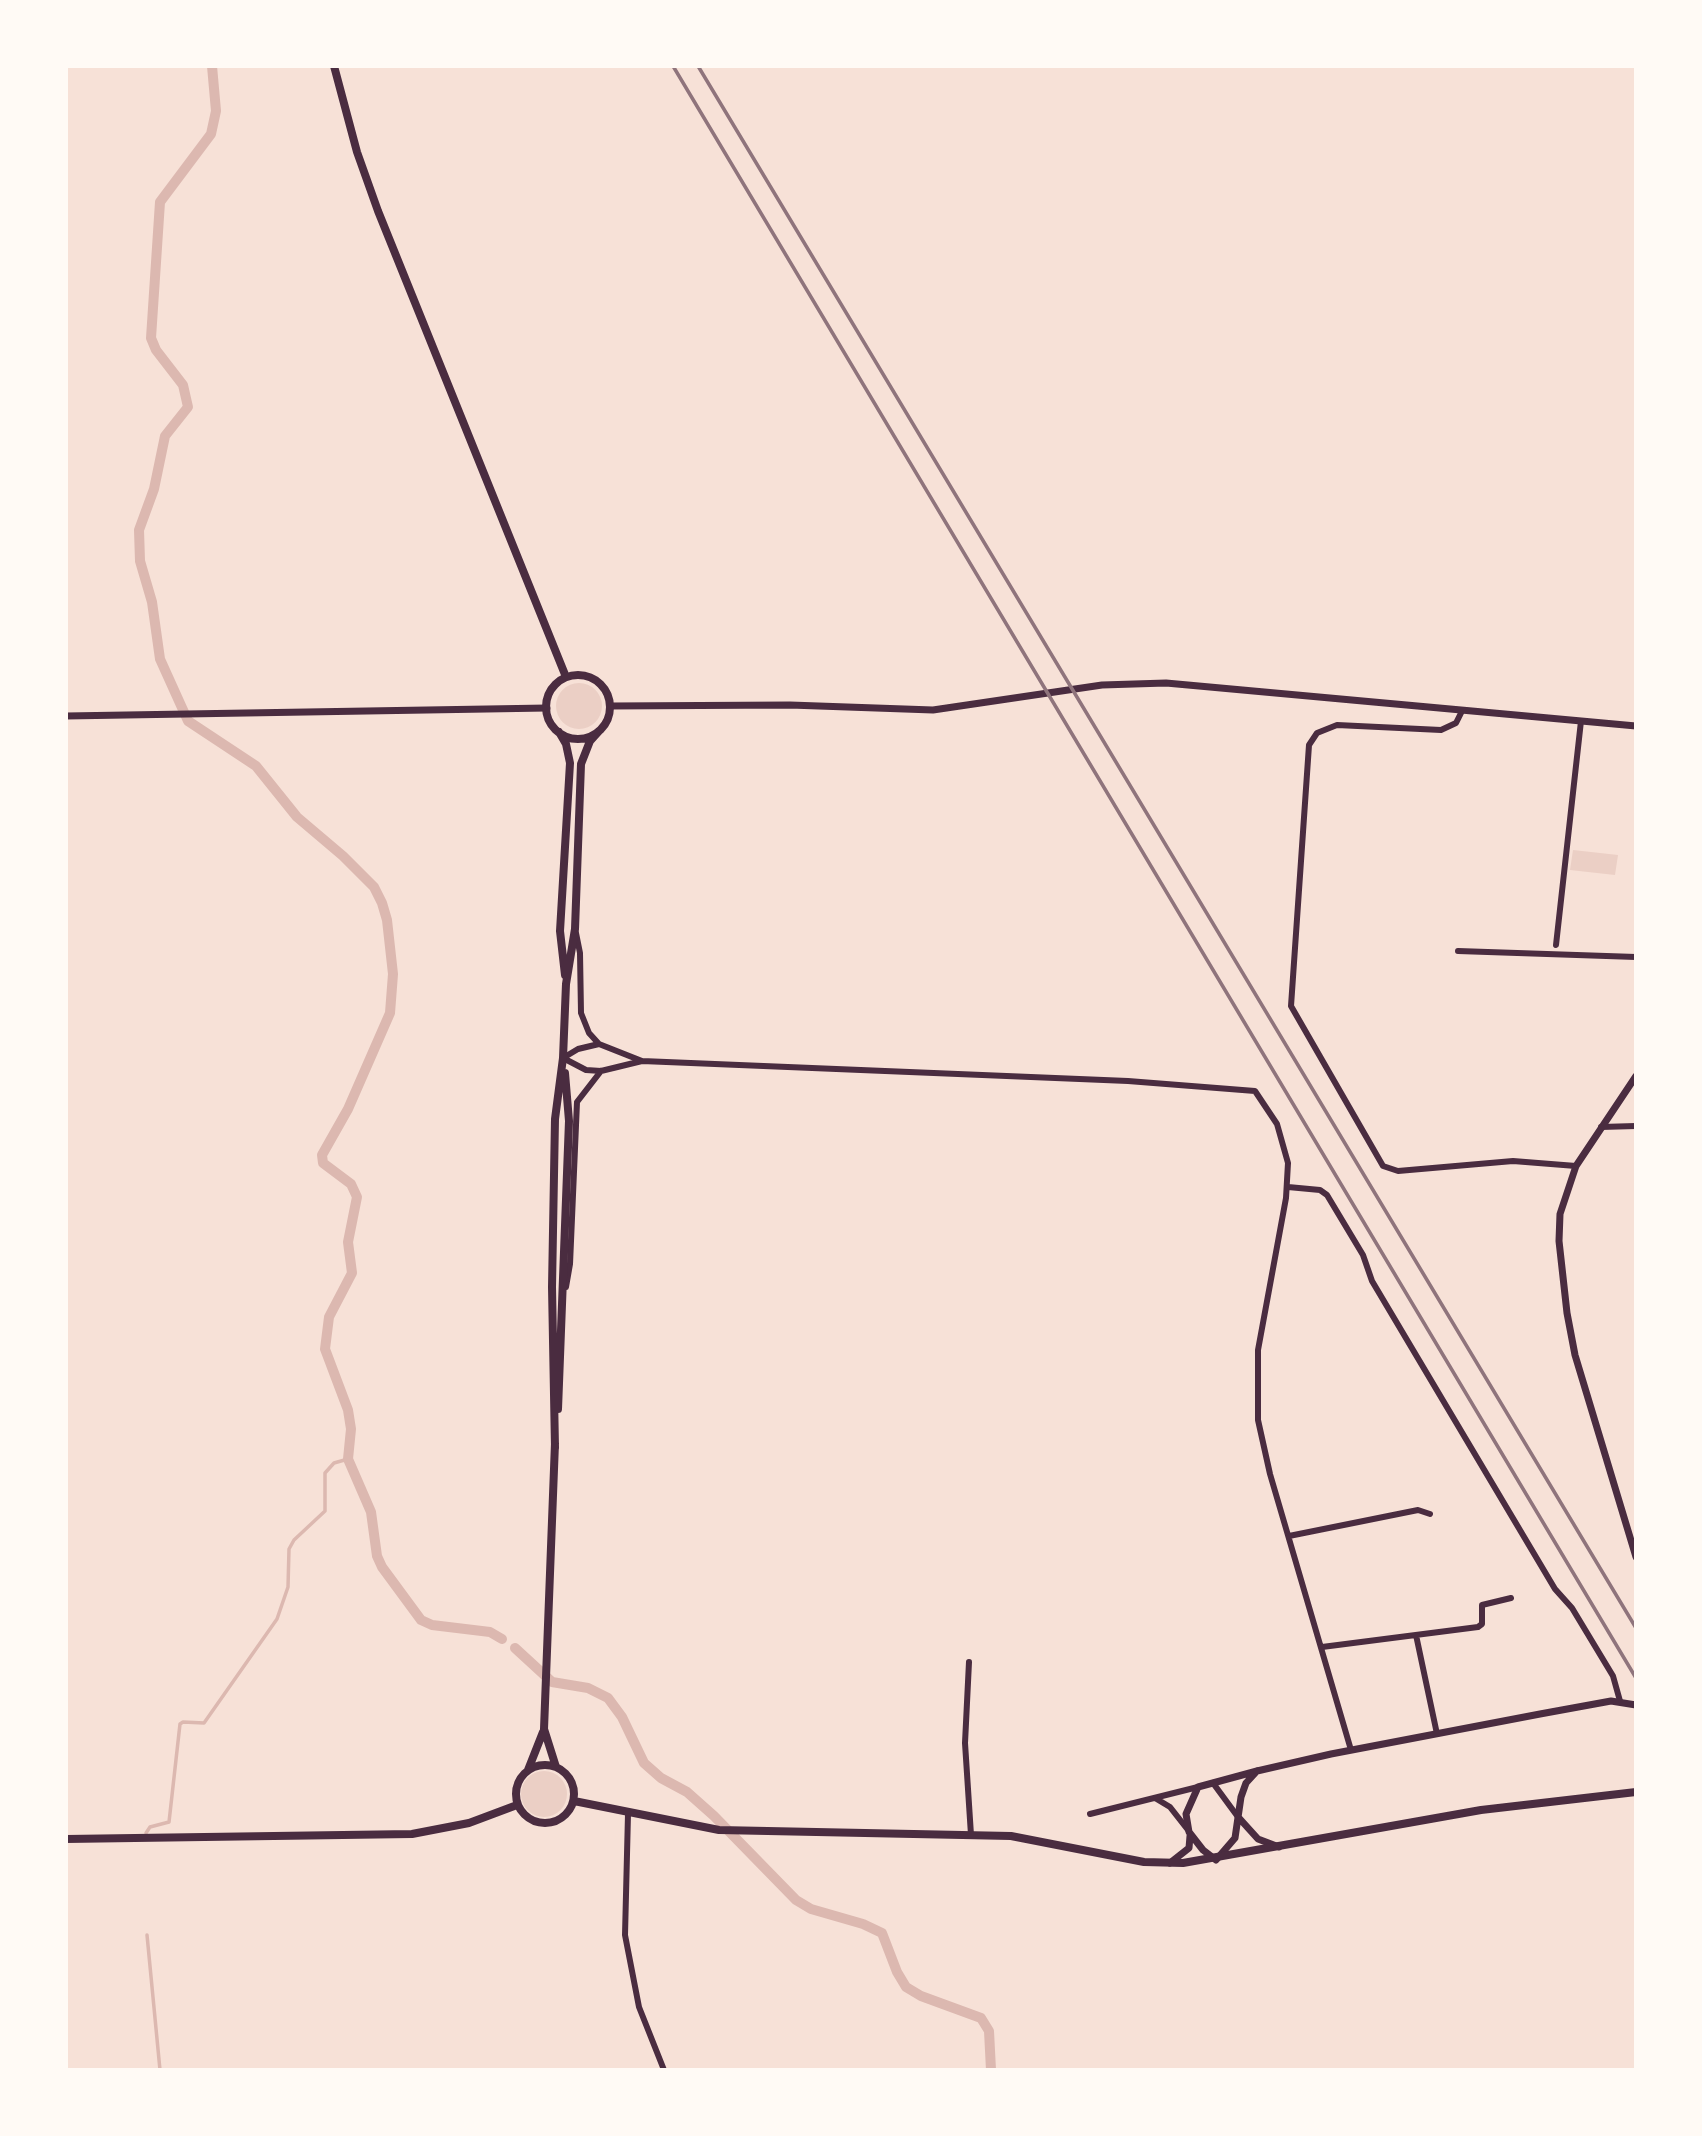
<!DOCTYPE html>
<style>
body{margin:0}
#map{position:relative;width:1702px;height:2136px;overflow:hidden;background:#f7e1d7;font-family:"Archivo Narrow",sans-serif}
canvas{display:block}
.frame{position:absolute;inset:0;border:68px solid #fffaf5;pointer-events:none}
</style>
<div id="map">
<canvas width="1702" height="2136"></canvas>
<div class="frame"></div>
</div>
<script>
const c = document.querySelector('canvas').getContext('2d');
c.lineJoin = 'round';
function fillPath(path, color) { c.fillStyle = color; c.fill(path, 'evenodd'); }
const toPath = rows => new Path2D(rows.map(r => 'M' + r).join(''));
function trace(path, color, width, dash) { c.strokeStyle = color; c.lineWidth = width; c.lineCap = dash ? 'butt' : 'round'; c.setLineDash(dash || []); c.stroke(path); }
fillPath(toPath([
 '556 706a23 23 0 1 1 46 0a23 23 0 1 1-46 0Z',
 [1573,850,1618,855,1615,875,1570,870],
 '521 1794a23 23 0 1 1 46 0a23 23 0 1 1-46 0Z'
]), '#ebcfc5');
trace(toPath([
 [146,1833,150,1827,169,1822,180,1724,183,1722,204,1723,277,1619,288,1587,289,1549,294,1540,325,1511,325,1473,334,1463,348,1459],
 [147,1935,160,2070]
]), '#dcb8b0', 3.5);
trace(toPath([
 [212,66,216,111,211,134,160,202,151,338,156,350,183,385,188,407,165,436,154,489,139,530,140,561,152,602,160,659,188,721,256,766,297,817,343,856,374,887,382,903,387,920,393,974,390,1013,348,1109,322,1155,323,1163,351,1184,357,1197,348,1242,352,1273,329,1317,325,1349,348,1410,351,1429,348,1459,371,1512,377,1556,382,1567,421,1620,432,1625,490,1632,502,1639],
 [515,1648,552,1682,588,1688,608,1698,622,1717,644,1763,661,1778,687,1792,714,1816,796,1900,811,1909,863,1924,882,1933,897,1972,906,1987,921,1996,981,2018,989,2031,991,2070]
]), '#dcb8b0', 10);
trace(toPath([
 [1462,711,1456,723,1441,730,1337,725,1317,733,1309,745,1291,1006,1383,1166,1398,1171,1513,1161,1576,1166],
 [576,933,580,953,581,1013,589,1033,599,1044],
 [1556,945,1581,721],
 [1458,951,1636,957],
 [642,1061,599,1044,578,1049,563,1058,586,1070,601,1071,642,1061,1128,1081,1255,1091,1277,1124,1288,1163,1286,1198,1258,1350,1258,1420,1270,1474,1351,1750],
 [1601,1127,1636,1126],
 [1288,1187,1320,1190,1327,1195,1363,1255,1372,1281,1555,1589,1572,1608,1613,1676,1620,1701],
 [566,1287,570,1264,577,1102,601,1071],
 [1289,1536,1418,1510,1430,1514],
 [1416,1635,1437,1734],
 [1322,1647,1478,1627,1482,1624,1482,1605,1511,1598],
 [969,1662,965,1743,971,1835],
 [1213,1783,1238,1817],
 [1155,1798,1170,1807,1188,1830],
 [628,1814,625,1935,639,2007,664,2070],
 [1090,1814,1198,1787]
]), '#4a2c40', 6);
trace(toPath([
 [610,706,790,705,933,710,1102,685,1166,683,1636,726],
 [66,716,547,708],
 [1636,1076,1576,1166,1560,1214,1559,1241,1567,1313,1575,1355,1636,1557],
 [1257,1771,1246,1783,1241,1797,1235,1838,1216,1860,1203,1850,1189,1832,1186,1814,1198,1787,1257,1771,1331,1754,1540,1714,1611,1701,1636,1705],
 [1239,1818,1258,1839,1279,1847],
 [1170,1863,1189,1848,1190,1836]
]), '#4a2c40', 7);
trace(toPath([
 [334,66,357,152,378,211,566,677],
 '546 707a32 32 0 1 1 64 0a32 32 0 1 1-64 0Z',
 [559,732,566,744,570,763,560,931,565,975],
 [558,1409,569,1121,565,1073],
 [555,1443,544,1729,556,1767],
 [555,1448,552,1287,555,1119,563,1058,566,984,575,929,581,764,590,741,599,731],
 '516 1794a29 29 0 1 1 58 0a29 29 0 1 1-58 0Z',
 [528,1770,543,1732],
 [574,1801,719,1830,1011,1836,1144,1862,1183,1863,1481,1810,1636,1792],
 [66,1839,412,1834,469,1823,517,1805]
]), '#4a2c40', 8);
trace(toPath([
 [673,66,1636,1678],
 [698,66,1636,1628]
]), '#8f747c', 3.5);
</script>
